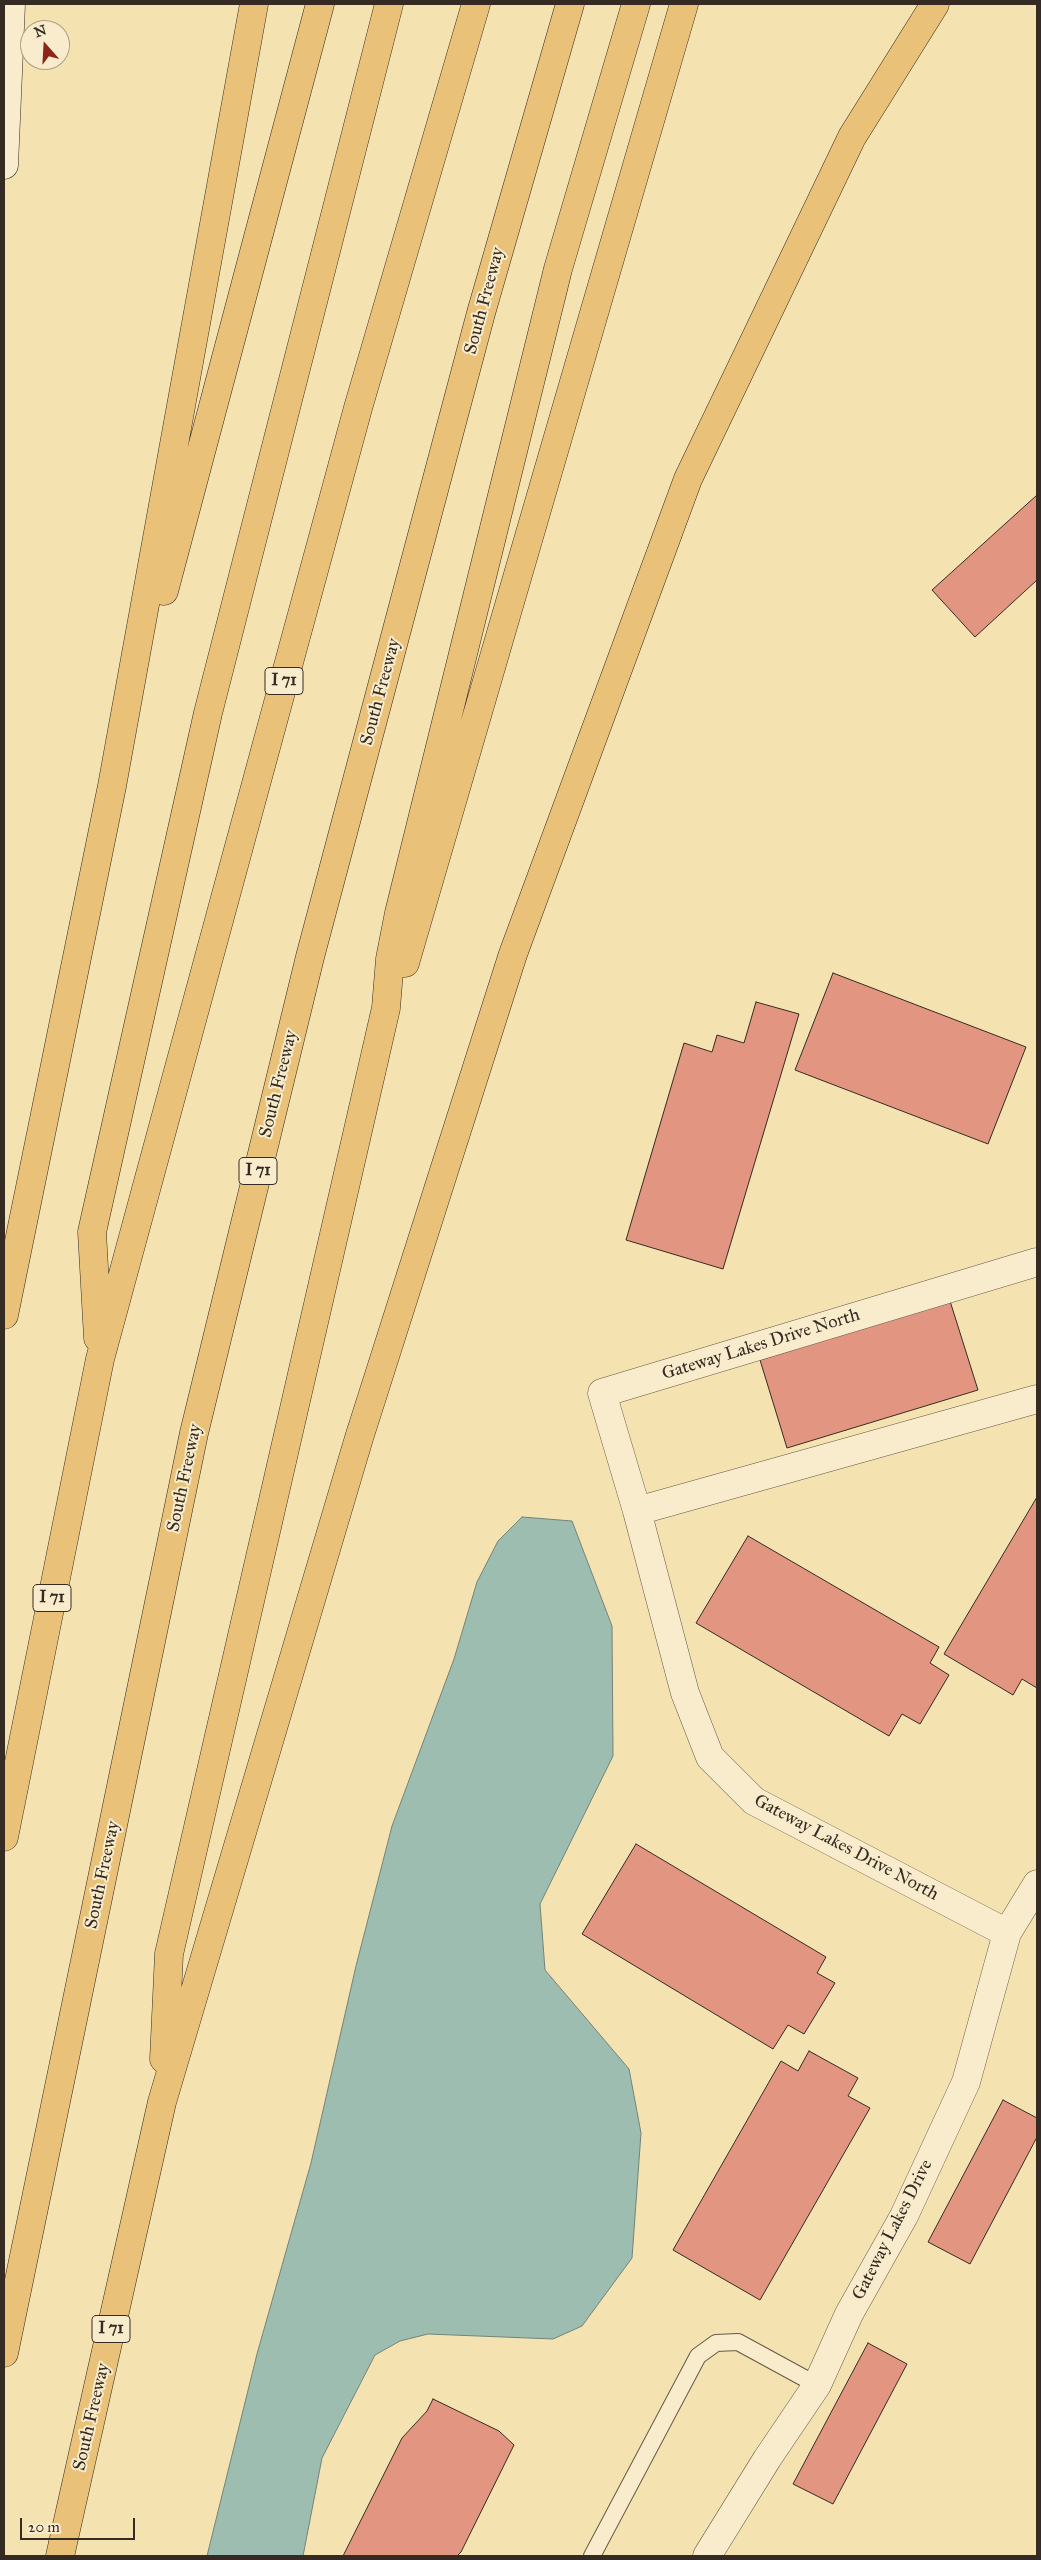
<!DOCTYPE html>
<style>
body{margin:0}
#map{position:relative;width:1041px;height:2560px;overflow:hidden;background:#f5e2b1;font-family:"IM FELL Great Primer",serif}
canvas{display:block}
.frame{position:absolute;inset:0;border:5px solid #352b23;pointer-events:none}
.north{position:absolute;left:20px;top:20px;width:50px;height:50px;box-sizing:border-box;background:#f8eccc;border:1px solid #aa9f88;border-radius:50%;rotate:341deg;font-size:14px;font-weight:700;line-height:20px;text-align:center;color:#352b23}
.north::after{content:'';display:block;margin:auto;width:18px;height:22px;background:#8f2418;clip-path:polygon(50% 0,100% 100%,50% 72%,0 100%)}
.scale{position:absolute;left:20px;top:2518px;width:115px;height:22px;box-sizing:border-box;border:2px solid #352b23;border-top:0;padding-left:6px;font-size:15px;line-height:18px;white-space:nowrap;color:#352b23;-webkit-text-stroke:4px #f8eccc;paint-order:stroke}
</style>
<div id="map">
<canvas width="1041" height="2560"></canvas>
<div class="frame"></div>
<div class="north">N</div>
<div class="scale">20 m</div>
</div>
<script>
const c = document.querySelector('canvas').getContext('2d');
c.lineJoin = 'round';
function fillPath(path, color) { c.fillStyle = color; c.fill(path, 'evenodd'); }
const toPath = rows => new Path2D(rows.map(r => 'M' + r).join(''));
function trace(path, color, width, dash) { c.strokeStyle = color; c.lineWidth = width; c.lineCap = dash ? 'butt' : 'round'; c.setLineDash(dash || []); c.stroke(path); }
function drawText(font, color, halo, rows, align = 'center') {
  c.font = font + ' "IM FELL Great Primer",serif'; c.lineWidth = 4; c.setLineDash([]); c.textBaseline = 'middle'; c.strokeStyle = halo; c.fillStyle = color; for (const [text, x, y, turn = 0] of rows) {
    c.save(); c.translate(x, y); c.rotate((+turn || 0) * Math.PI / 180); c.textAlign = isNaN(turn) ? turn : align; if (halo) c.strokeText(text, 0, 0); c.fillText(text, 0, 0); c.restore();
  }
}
const water = toPath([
 [522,1517,572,1521,612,1626,613,1756,540,1904,545,1970,629,2069,641,2133,632,2258,582,2326,553,2339,428,2334,400,2341,375,2355,322,2458,303,2556,207,2556,257,2354,311,2163,356,1966,392,1826,454,1659,477,1582,498,1541,522,1517]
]);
fillPath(water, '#9dbdb0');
trace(water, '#738378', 1);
const building = toPath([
 [1037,495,1037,580,975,637,932,590,1037,495],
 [833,973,1026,1047,988,1144,795,1070,833,973],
 [756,1002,799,1014,723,1269,626,1240,684,1043,712,1052,717,1035,744,1043,756,1002],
 [950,1301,978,1390,787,1448,760,1360,950,1301],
 [1037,1497,1037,1688,1022,1679,1013,1695,944,1654,1037,1497],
 [748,1536,939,1647,930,1663,949,1675,920,1724,902,1714,889,1736,696,1623,748,1536],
 [636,1844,826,1957,817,1973,835,1983,804,2034,788,2025,773,2049,582,1934,636,1844],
 [809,2051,858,2078,848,2096,870,2108,760,2300,673,2250,781,2061,798,2071,809,2051],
 [1003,2100,1037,2118,1037,2137,970,2264,928,2242,1003,2100],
 [868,2343,907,2364,833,2504,793,2484,868,2343],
 [433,2399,499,2431,514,2445,461,2552,457,2556,343,2556,402,2438,427,2411,433,2399]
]);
fillPath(building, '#e29581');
trace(building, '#352b23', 1);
const lane = toPath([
 [592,2556,698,2356,716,2343,738,2342,817,2385]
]);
const street = toPath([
 [637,1511,1037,1399],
 [1007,1933,754,1801,710,1757,685,1693,637,1511,602,1393,1037,1262],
 [707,2556,767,2459,817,2385,849,2314,904,2216,966,2082,1007,1933,1037,1884]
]);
const secondary = toPath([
 [4,165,11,4]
]);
const highway = toPath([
 [164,591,320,4],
 [405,963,684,4],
 [4,1315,112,786,254,4],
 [98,1338,92,1232,208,713,389,4],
 [4,1837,100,1359,358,408,476,4],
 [164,2059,169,1954,386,1008,390,959,399,913,558,269,636,4],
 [4,2353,194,1433,310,957,481,313,570,4],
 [60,2556,162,2102,359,1438,513,954,688,479,852,137,935,4]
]);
trace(lane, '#655946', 18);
trace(street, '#655946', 29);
trace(secondary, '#352b23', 29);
trace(highway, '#352b23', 29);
trace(lane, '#f8eccc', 16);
trace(street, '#f8eccc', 28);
trace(secondary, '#f8eccc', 28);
trace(highway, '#eac178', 28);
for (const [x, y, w] of [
 [284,681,38],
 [258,1171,38],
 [52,1598,38],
 [111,2329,38]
]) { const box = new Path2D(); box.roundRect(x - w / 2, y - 13.5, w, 27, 4); c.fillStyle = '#f8eccc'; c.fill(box); trace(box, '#352b23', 1); }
drawText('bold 16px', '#352b23', null, [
 ["I 71",284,681],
 ["I 71",258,1171],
 ["I 71",52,1598],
 ["I 71",111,2329]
]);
drawText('18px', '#352b23', '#f8eccc', [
 ["South Freeway",485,301,-75],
 ["South Freeway",381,692,-75],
 ["South Freeway",279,1084,-76],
 ["Gateway Lakes Drive North",761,1345,-17],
 ["South Freeway",185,1478,-78],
 ["Gateway Lakes Drive North",846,1848,28],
 ["South Freeway",103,1875,-78],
 ["Gateway Lakes Drive",893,2230,-63],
 ["South Freeway",92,2417,-77]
]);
</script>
